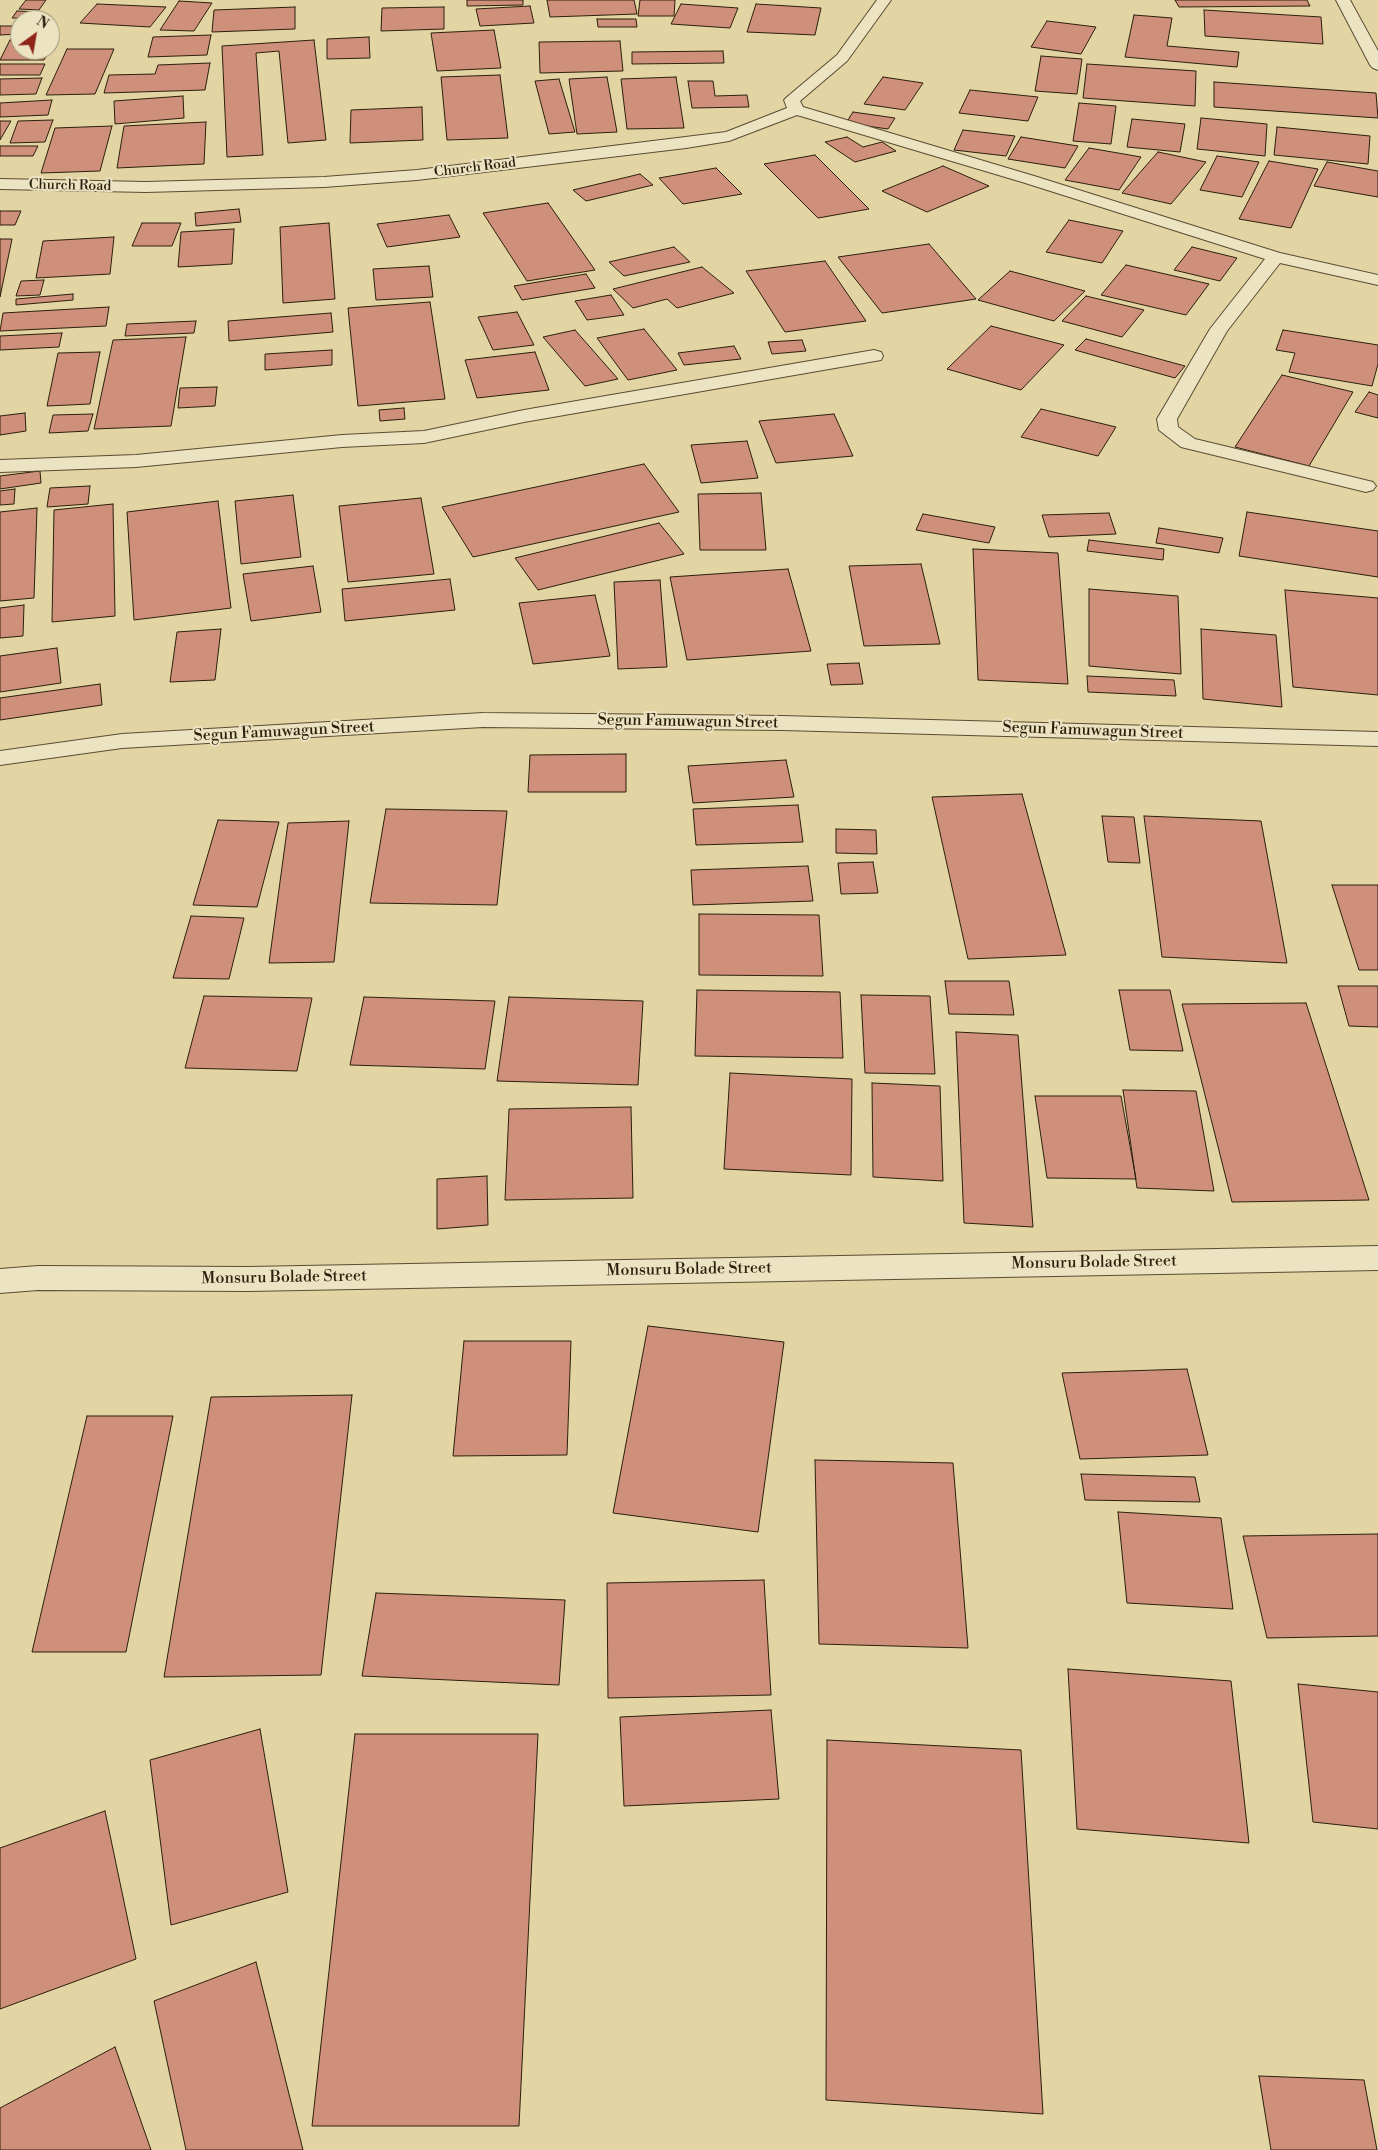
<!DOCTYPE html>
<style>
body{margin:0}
#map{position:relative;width:1378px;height:2150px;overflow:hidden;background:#e2d4a3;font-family:"Libre Bodoni",serif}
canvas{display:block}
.north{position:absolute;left:10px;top:10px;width:50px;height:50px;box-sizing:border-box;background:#ece3c3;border:1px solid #9f957a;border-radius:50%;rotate:32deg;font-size:14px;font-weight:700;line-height:20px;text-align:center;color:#2c1f0c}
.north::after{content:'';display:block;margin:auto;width:18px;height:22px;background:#8f2418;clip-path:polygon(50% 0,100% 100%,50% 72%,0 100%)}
</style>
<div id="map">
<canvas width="1378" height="2150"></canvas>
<div class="north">N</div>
</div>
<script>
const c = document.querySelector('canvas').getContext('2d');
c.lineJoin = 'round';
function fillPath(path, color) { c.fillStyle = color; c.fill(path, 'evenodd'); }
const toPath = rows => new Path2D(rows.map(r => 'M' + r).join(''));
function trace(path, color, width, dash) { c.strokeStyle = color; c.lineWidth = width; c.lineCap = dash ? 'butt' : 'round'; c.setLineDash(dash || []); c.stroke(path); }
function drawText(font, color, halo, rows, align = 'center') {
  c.font = font + ' "Libre Bodoni",serif'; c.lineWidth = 4; c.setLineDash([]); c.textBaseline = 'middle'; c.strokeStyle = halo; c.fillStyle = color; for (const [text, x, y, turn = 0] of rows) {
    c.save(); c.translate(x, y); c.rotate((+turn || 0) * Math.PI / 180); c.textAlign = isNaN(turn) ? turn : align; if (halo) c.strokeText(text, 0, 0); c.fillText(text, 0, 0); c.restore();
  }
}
const building = toPath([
 [26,0,46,0,39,10,19,9,26,0],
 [467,0,523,0,523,5,467,6,467,0],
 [547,0,634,0,637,14,550,17,547,0],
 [640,0,675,0,674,16,638,16,640,0],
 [1175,0,1307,0,1310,6,1179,7,1175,0],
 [179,1,212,3,194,31,160,30,179,1],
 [97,4,166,7,150,27,80,23,97,4],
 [681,4,738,8,730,28,671,24,681,4],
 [756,4,821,8,815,35,747,32,756,4],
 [530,6,534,23,480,26,476,9,530,6],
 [295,7,295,29,212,32,214,10,295,7],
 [444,7,444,29,381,31,382,8,444,7],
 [1204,10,1321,17,1323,44,1205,36,1204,10],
 [17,11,41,12,36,18,12,18,17,11],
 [1134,15,1172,18,1167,46,1239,52,1237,67,1125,57,1134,15],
 [597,19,636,19,637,27,598,27,597,19],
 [1047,21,1096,27,1081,54,1031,47,1047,21],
 [0,26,20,26,20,34,0,35,0,26],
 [494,30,501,68,437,71,431,33,494,30],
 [211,35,207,55,148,57,153,37,211,35],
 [369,37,370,58,327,59,327,39,369,37],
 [10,40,20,40,20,50,50,50,50,40,56,40,44,60,0,60,10,40],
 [314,40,326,140,288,143,279,51,256,53,263,155,227,157,222,46,314,40],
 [620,41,623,71,540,73,539,42,620,41],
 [67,49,114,49,95,94,46,95,67,49],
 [723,51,724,63,632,64,632,52,723,51],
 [1041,56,1082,59,1077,94,1035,91,1041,56],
 [210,63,205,90,104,93,109,75,155,74,158,65,210,63],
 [0,64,45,64,40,75,0,75,0,64],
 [1087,64,1196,71,1195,106,1083,98,1087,64],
 [500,75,508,138,447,140,441,77,500,75],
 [607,77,617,132,577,134,569,79,607,77],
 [676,77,684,128,627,129,621,79,676,77],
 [883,77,923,83,905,110,864,104,883,77],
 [42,78,36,94,0,95,0,79,42,78],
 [559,79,575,132,549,134,535,81,559,79],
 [688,81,713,81,715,96,747,95,749,107,692,108,688,81],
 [1214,82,1376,93,1378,118,1214,107,1214,82],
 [970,90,1038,97,1028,121,959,113,970,90],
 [183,96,184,118,115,124,114,101,183,96],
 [52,100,48,115,0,117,0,103,52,100],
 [1079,103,1116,106,1111,144,1073,141,1079,103],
 [422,107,423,140,350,143,351,110,422,107],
 [853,112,895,118,888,129,846,123,853,112],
 [1201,118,1267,124,1265,156,1197,149,1201,118],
 [1132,119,1185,124,1180,152,1127,147,1132,119],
 [53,120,45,142,10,143,18,121,53,120],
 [0,121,11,121,0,140,0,121],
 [206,122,204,164,117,168,124,126,206,122],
 [112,126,100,171,41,173,55,128,112,126],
 [1277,127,1370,136,1368,164,1274,155,1277,127],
 [963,130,1015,136,1006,156,954,150,963,130],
 [847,137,863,147,882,142,896,151,855,162,825,142,847,137],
 [1021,137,1078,146,1065,168,1008,159,1021,137],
 [0,146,38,146,33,156,0,156,0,146],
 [1089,148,1141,157,1119,190,1065,180,1089,148],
 [1158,152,1206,162,1171,204,1122,193,1158,152],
 [815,155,869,209,818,218,764,164,815,155],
 [1217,156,1259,162,1242,197,1200,190,1217,156],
 [1269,161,1318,169,1291,228,1239,219,1269,161],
 [1327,162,1378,171,1378,197,1314,186,1327,162],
 [943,166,989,186,927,212,882,191,943,166],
 [716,168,742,194,683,204,659,178,716,168],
 [640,174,653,185,586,201,573,190,640,174],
 [548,203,595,270,527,281,483,213,548,203],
 [239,209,241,222,196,226,195,213,239,209],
 [0,211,21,211,15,225,0,225,0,211],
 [449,215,460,237,387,247,377,224,449,215],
 [1069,220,1123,231,1102,263,1046,252,1069,220],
 [142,223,181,223,172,246,132,246,142,223],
 [329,223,335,299,283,303,280,227,329,223],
 [234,229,232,264,178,267,181,232,234,229],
 [114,237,110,274,36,278,43,241,114,237],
 [0,239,12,239,0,297,0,239],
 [929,244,976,299,882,313,838,257,929,244],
 [674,247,690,262,624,276,609,262,674,247],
 [1192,247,1237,258,1220,281,1174,270,1192,247],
 [825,261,866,321,785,332,746,271,825,261],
 [1126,265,1209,284,1186,315,1101,295,1126,265],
 [429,266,433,297,376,300,373,269,429,266],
 [702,267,734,293,677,308,667,299,633,308,613,289,702,267],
 [1010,271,1085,291,1054,321,978,300,1010,271],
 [586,274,595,288,522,300,514,286,586,274],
 [44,280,40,295,16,296,21,281,44,280],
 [73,294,73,300,16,305,16,299,73,294],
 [611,295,624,315,587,320,575,301,611,295],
 [1086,296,1144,310,1122,337,1062,321,1086,296],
 [430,302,445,399,358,406,348,308,430,302],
 [109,307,106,326,0,331,3,313,109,307],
 [517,312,534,345,493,350,478,317,517,312],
 [331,313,333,332,229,341,228,321,331,313],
 [196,321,194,333,125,336,127,324,196,321],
 [991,326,1064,345,1021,390,947,369,991,326],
 [644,329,677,370,628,380,597,338,644,329],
 [575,330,618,379,585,386,543,337,575,330],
 [1283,330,1378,345,1378,364,1372,386,1289,372,1295,353,1276,350,1283,330],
 [62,333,59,347,0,350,0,336,62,333],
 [186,337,171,426,94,429,113,340,186,337],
 [1086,339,1185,366,1175,378,1075,350,1086,339],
 [802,340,806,351,772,354,768,342,802,340],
 [734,346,741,359,684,365,678,353,734,346],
 [332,350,332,365,265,370,265,354,332,350],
 [100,352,90,404,47,406,58,353,100,352],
 [535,352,549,390,477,398,465,360,535,352],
 [1282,375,1353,392,1309,466,1235,447,1282,375],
 [217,387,215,406,178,408,180,388,217,387],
 [1369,392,1378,395,1378,418,1355,412,1369,392],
 [404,408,405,419,380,421,379,410,404,408],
 [1041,409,1116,427,1098,456,1021,437,1041,409],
 [25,413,26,431,0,435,0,416,25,413],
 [93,414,88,431,49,433,53,415,93,414],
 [834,414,853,456,776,463,759,421,834,414],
 [747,441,758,478,701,483,691,445,747,441],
 [644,464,679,512,473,557,442,507,644,464],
 [40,471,41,483,0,489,0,476,40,471],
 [90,486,88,504,47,507,50,488,90,486],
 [15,489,14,504,0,505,0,491,15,489],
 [761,493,766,550,700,550,698,494,761,493],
 [293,495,301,557,241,564,235,501,293,495],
 [421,498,434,574,348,582,339,506,421,498],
 [218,501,231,608,134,620,127,512,218,501],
 [113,504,115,616,52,622,54,510,113,504],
 [37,508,34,598,0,601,0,512,37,508],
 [1247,512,1378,531,1378,577,1239,556,1247,512],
 [1109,513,1116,534,1049,537,1042,515,1109,513],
 [923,514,995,527,989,543,916,530,923,514],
 [659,523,684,554,538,590,515,558,659,523],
 [1159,528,1223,538,1219,553,1156,543,1159,528],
 [1089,540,1164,549,1163,560,1087,551,1089,540],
 [973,549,1058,553,1068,684,978,680,973,549],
 [921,564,940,644,864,646,849,566,921,564],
 [313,566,321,612,251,621,243,574,313,566],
 [788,569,811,651,687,660,670,577,788,569],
 [450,579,455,610,345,621,342,589,450,579],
 [660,580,667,667,618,669,614,582,660,580],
 [1089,589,1178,596,1181,674,1089,666,1089,589],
 [1285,590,1378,598,1378,695,1293,687,1285,590],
 [595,595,610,656,533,664,519,603,595,595],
 [24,605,23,636,0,638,0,608,24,605],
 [221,629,215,680,170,682,177,632,221,629],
 [1201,629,1276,635,1282,707,1203,699,1201,629],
 [57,648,61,683,0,692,0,656,57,648],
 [859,663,863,684,831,685,827,664,859,663],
 [1087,676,1174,680,1176,696,1088,692,1087,676],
 [100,684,102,705,0,720,0,698,100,684],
 [626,754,626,792,528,792,530,755,626,754],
 [786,760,794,797,693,803,688,766,786,760],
 [1022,794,1066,955,968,959,932,797,1022,794],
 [798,805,803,842,696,845,693,809,798,805],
 [386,809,507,811,497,905,370,903,386,809],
 [1102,816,1134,817,1140,863,1108,862,1102,816],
 [1144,816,1261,821,1287,963,1162,957,1144,816],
 [218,820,279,822,257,907,193,905,218,820],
 [349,821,334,962,269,963,288,823,349,821],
 [836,829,876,830,877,854,836,853,836,829],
 [873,862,878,893,841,894,838,863,873,862],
 [808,866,813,901,693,905,691,870,808,866],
 [1332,885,1378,885,1378,970,1359,970,1332,885],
 [699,914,819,915,823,976,699,975,699,914],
 [191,916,244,918,229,979,173,978,191,916],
 [945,981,1009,981,1014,1015,949,1014,945,981],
 [1338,986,1378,986,1378,1027,1349,1026,1338,986],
 [697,990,840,992,843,1058,695,1056,697,990],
 [1119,990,1170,990,1183,1051,1130,1050,1119,990],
 [861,995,930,996,935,1074,865,1073,861,995],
 [204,996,312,998,297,1071,185,1068,204,996],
 [364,997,495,1001,485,1069,350,1065,364,997],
 [509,997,643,1001,638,1085,497,1081,509,997],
 [1306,1003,1369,1200,1232,1202,1182,1004,1306,1003],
 [956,1032,1018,1035,1033,1227,964,1223,956,1032],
 [730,1073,852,1079,851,1175,724,1169,730,1073],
 [872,1083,940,1086,943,1181,873,1177,872,1083],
 [1123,1090,1196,1091,1214,1191,1137,1188,1123,1090],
 [1035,1096,1121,1096,1136,1179,1047,1178,1035,1096],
 [631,1107,633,1198,505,1200,509,1109,631,1107],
 [487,1176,488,1225,437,1229,437,1179,487,1176],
 [648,1326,784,1342,758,1532,613,1513,648,1326],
 [464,1341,571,1341,567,1455,453,1456,464,1341],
 [1187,1369,1208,1455,1080,1459,1062,1373,1187,1369],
 [352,1395,321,1675,164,1677,211,1397,352,1395],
 [87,1416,173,1416,126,1652,32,1652,87,1416],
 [815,1460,953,1463,968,1648,819,1644,815,1460],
 [1081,1474,1195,1477,1200,1502,1085,1500,1081,1474],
 [1118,1512,1221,1518,1233,1609,1127,1603,1118,1512],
 [1378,1534,1378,1636,1267,1638,1243,1536,1378,1534],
 [764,1580,771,1695,608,1698,607,1583,764,1580],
 [376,1593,565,1600,559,1685,362,1676,376,1593],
 [1068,1669,1231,1681,1249,1843,1077,1829,1068,1669],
 [1298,1684,1378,1692,1378,1829,1313,1822,1298,1684],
 [771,1710,779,1799,624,1806,620,1717,771,1710],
 [260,1729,288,1892,171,1925,150,1760,260,1729],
 [355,1734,538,1734,519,2126,312,2126,355,1734],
 [827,1740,1021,1750,1043,2114,826,2100,827,1740],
 [105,1811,136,1959,0,2009,0,1848,105,1811],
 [256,1962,303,2150,186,2150,154,2001,256,1962],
 [115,2047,151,2150,0,2150,0,2108,115,2047],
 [1259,2076,1364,2080,1377,2150,1271,2150,1259,2076]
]);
fillPath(building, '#ce907b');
trace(building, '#2c1f0c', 1);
const minor = toPath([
 [877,0,891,0,847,61,800,101,803,107,1034,176,1280,253,1378,275,1378,285,1280,263,1227,331,1177,419,1178,427,1195,439,1373,482,1376,486,1373,490,1366,492,1181,447,1159,430,1157,419,1210,329,1265,259,1022,182,797,115,729,141,686,148,417,180,324,187,146,192,0,189,0,179,146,182,324,177,417,170,726,132,787,108,784,100,787,97,837,55,877,0],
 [1336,0,1350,0,1378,51,1378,70,1373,68,1370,65,1336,0],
 [874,350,881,352,883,356,881,360,524,422,424,443,342,447,136,467,0,472,0,460,136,455,342,435,424,431,524,410,874,350],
 [483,713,782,716,1378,732,1378,746,782,730,483,727,122,748,0,765,0,751,122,734,483,713],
 [1378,1246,1378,1270,248,1291,38,1290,0,1293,0,1269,38,1266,248,1267,1378,1246]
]);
trace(minor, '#5a4c32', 2);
fillPath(minor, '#ece3c3');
drawText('14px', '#2c1f0c', '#ece3c3', [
 ["Church Road",475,168,-7],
 ["Church Road",70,186,1]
]);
drawText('16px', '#2c1f0c', '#ece3c3', [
 ["Segun Famuwagun Street",688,722,1],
 ["Segun Famuwagun Street",1093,731,2],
 ["Segun Famuwagun Street",284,732,-3],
 ["Monsuru Bolade Street",1094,1263,-1],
 ["Monsuru Bolade Street",689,1270,-1],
 ["Monsuru Bolade Street",284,1278,-1]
]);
</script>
